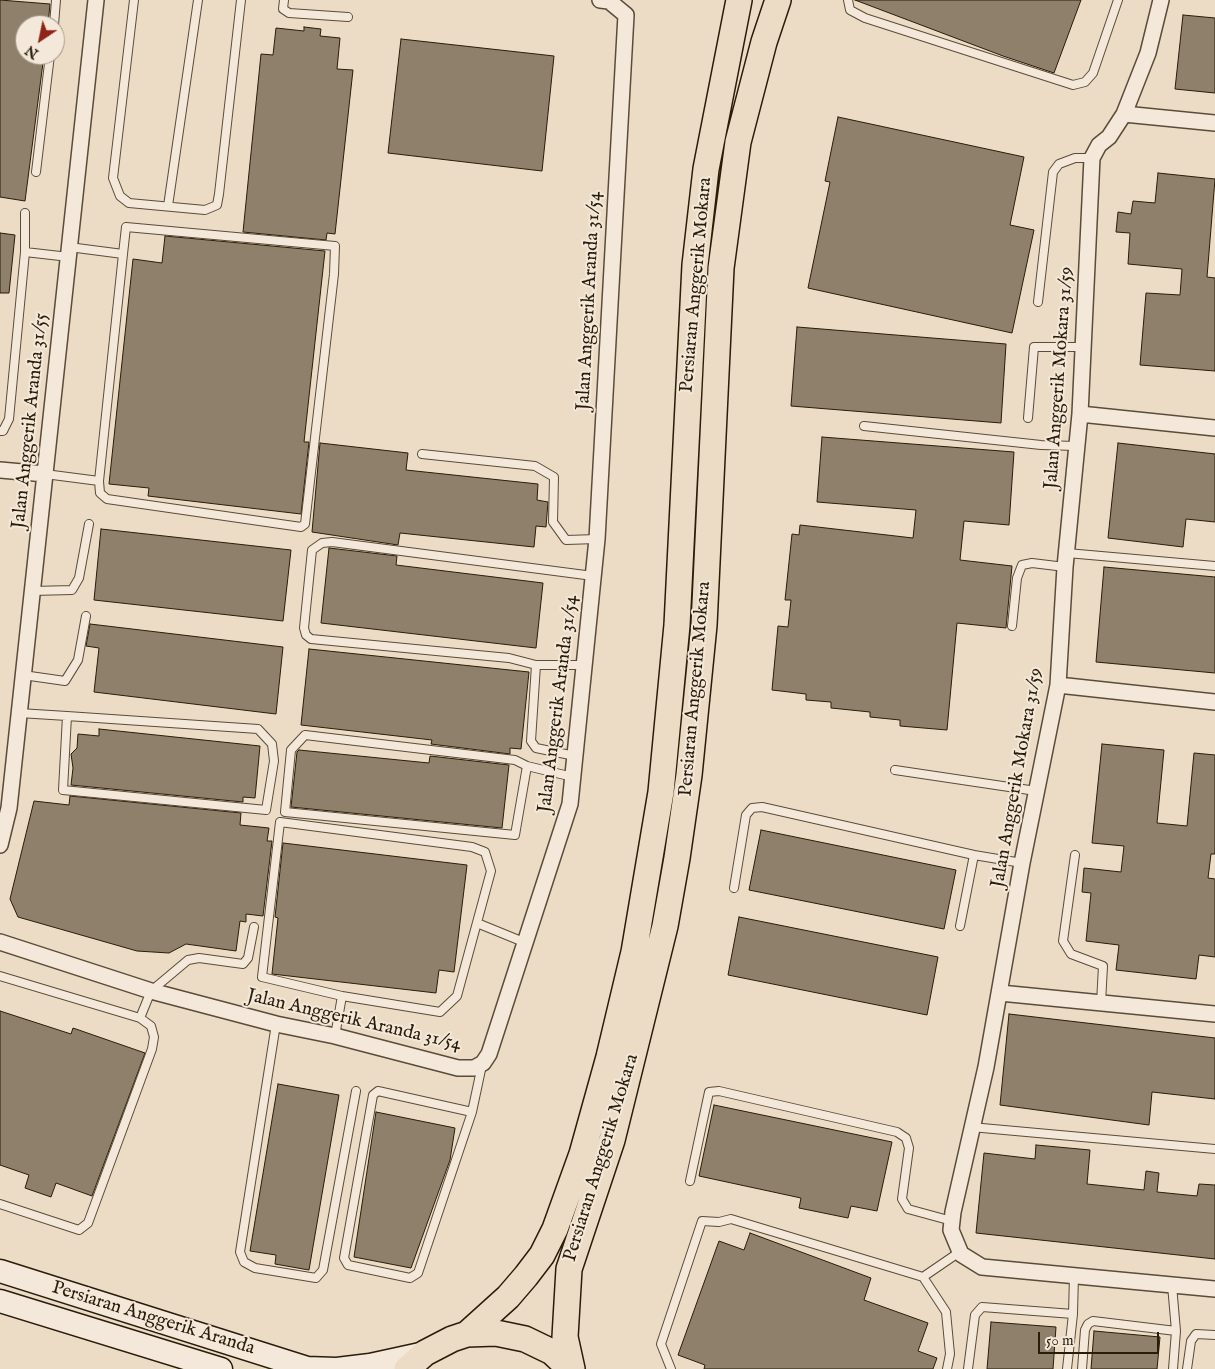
<!DOCTYPE html>
<style>
body{margin:0}
#map{position:relative;width:1215px;height:1369px;overflow:hidden;background:#ecdcc5;font-family:"IM FELL English",serif}
canvas{display:block}
.north{position:absolute;left:15px;top:15px;width:50px;height:50px;box-sizing:border-box;background:#f3e8d9;border:1px solid #a29686;border-radius:50%;rotate:214deg;font-size:14px;font-weight:700;line-height:20px;text-align:center;color:#291c09}
.north::after{content:'';display:block;margin:auto;width:18px;height:22px;background:#8f2418;clip-path:polygon(50% 0,100% 100%,50% 72%,0 100%)}
.scale{position:absolute;left:1038px;top:1332px;width:121px;height:22px;box-sizing:border-box;border:2px solid #291c09;border-top:0;padding-left:6px;font-size:15px;line-height:18px;white-space:nowrap;color:#291c09;-webkit-text-stroke:4px #f3e8d9;paint-order:stroke}
</style>
<div id="map">
<canvas width="1215" height="1369"></canvas>
<div class="north">N</div>
<div class="scale">50 m</div>
</div>
<script>
const c = document.querySelector('canvas').getContext('2d');
c.lineJoin = 'round';
function fillPath(path, color) { c.fillStyle = color; c.fill(path, 'evenodd'); }
const toPath = rows => new Path2D(rows.map(r => 'M' + r).join(''));
function trace(path, color, width, dash) { c.strokeStyle = color; c.lineWidth = width; c.lineCap = dash ? 'butt' : 'round'; c.setLineDash(dash || []); c.stroke(path); }
function drawText(font, color, halo, rows, align = 'center') {
  c.font = font + ' "IM FELL English",serif'; c.lineWidth = 4; c.setLineDash([]); c.textBaseline = 'middle'; c.strokeStyle = halo; c.fillStyle = color; for (const [text, x, y, turn = 0] of rows) {
    c.save(); c.translate(x, y); c.rotate((+turn || 0) * Math.PI / 180); c.textAlign = isNaN(turn) ? turn : align; if (halo) c.strokeText(text, 0, 0); c.fillText(text, 0, 0); c.restore();
  }
}
const building = toPath([
 [0,0,50,4,48,25,25,25,25,55,44,55,25,201,0,197,0,0],
 [855,0,1081,0,1054,73,1003,56,855,0],
 [1183,15,1215,18,1215,93,1175,89,1183,15],
 [304,27,321,29,320,36,340,38,337,69,353,70,335,234,327,233,326,240,243,232,261,54,273,55,276,28,304,31,304,27],
 [401,39,554,56,542,171,388,153,401,39],
 [838,117,1024,157,1010,225,1034,230,1012,333,808,288,830,182,825,181,838,117],
 [1158,173,1215,179,1207,277,1215,278,1215,371,1140,365,1146,293,1180,295,1182,269,1128,264,1130,233,1116,232,1118,212,1131,214,1133,201,1155,203,1158,173],
 [0,233,15,235,9,293,0,293,0,233],
 [165,236,325,251,304,442,309,442,301,514,148,496,149,488,109,484,133,259,162,263,165,236],
 [797,327,1006,344,1001,423,791,406,797,327],
 [822,437,1014,452,1009,525,964,521,960,560,1012,566,1006,628,957,623,947,730,900,726,900,720,870,717,870,712,831,708,831,702,806,700,806,694,772,690,778,626,788,627,791,600,785,600,792,534,799,535,800,525,913,538,916,510,817,502,822,437],
 [320,443,408,453,406,470,538,484,537,500,548,502,546,527,536,526,534,547,400,533,398,545,312,532,320,443],
 [1118,443,1215,454,1215,522,1186,519,1183,547,1108,538,1118,443],
 [101,529,291,550,283,621,94,600,101,529],
 [329,548,397,556,396,565,543,583,536,648,321,623,329,548],
 [1104,567,1215,577,1215,673,1096,662,1104,567],
 [90,624,283,647,276,714,94,692,99,648,86,646,90,624],
 [309,649,529,672,521,749,510,748,510,754,431,744,432,740,301,725,309,649],
 [99,729,260,746,255,798,243,797,243,802,71,785,73,768,71,754,77,748,78,734,99,736,99,729],
 [1102,744,1164,750,1157,823,1187,826,1194,753,1215,755,1215,854,1211,854,1208,878,1215,879,1215,957,1199,955,1196,979,1116,970,1119,945,1086,941,1091,893,1082,892,1084,868,1121,872,1124,846,1092,843,1102,744],
 [299,750,429,763,430,756,509,765,502,828,291,807,297,752,299,750],
 [70,796,241,813,240,825,269,828,267,841,272,841,263,916,246,914,246,922,240,921,236,951,186,944,169,953,137,951,18,917,10,899,34,801,69,805,70,796],
 [761,830,956,870,944,929,749,890,761,830],
 [283,843,467,865,454,972,439,970,436,993,272,974,278,918,275,917,283,843],
 [739,917,938,957,927,1015,728,975,739,917],
 [0,1011,71,1034,73,1028,145,1053,92,1196,56,1183,51,1197,25,1188,29,1175,0,1165,0,1011],
 [1009,1014,1215,1038,1215,1099,1152,1092,1149,1125,1000,1105,1009,1014],
 [278,1084,339,1095,309,1270,275,1264,276,1255,250,1251,278,1084],
 [714,1105,892,1142,877,1211,851,1206,848,1218,799,1208,801,1198,699,1176,714,1105],
 [376,1112,455,1128,450,1160,411,1268,354,1257,376,1112],
 [1036,1145,1090,1150,1087,1184,1144,1190,1146,1171,1159,1173,1157,1192,1197,1196,1199,1184,1215,1185,1215,1259,976,1233,984,1153,1035,1159,1036,1145],
 [750,1233,871,1278,864,1300,928,1323,918,1351,937,1358,933,1369,704,1369,705,1365,678,1355,719,1241,744,1250,750,1233],
 [991,1322,1056,1327,1053,1369,987,1369,991,1322],
 [1094,1331,1160,1337,1157,1369,1091,1369,1094,1331]
]);
fillPath(building, '#8e806b');
trace(building, '#291c09', 1);
const service = toPath([
 [134,0,113,178,120,196,129,203,205,210,217,205,219,194,241,0],
 [284,0,283,9,289,13,348,17],
 [848,0,850,10,865,18,1073,85,1085,82,1093,73,1118,0],
 [54,25,56,0],
 [36,172,50,55],
 [168,206,198,0],
 [25,213,25,252],
 [1038,302,1053,172,1059,164,1075,158,1092,158],
 [1028,418,1034,347,1084,347],
 [864,426,1041,445,1076,446],
 [0,431,3,431,9,419,25,252,69,257],
 [422,454,535,466,554,477,553,522,566,540,597,539],
 [45,474,99,481,123,254,69,247],
 [99,481,100,493,107,499,301,527,305,524,334,274,335,246,126,227,123,254],
 [1067,553,1215,566],
 [32,591,72,590,79,578,89,524],
 [1012,626,1017,578,1022,565,1032,563,1065,567],
 [536,665,509,658,311,639,306,635,304,628,312,550,322,543,332,542,593,576],
 [23,675,65,681,78,660,86,616],
 [19,713,67,716,258,729,272,744,274,761,266,810,63,790,67,716],
 [575,756,536,748,531,741,536,665,584,665],
 [527,766,515,835,285,812,291,750,305,735,515,760,527,766,573,777],
 [895,770,1036,791],
 [974,855,1022,863],
 [1075,855,1063,941,1071,954,1103,966,1101,1003],
 [734,888,746,815,752,808,762,807,974,855,960,926],
 [477,923,526,943],
 [0,976,140,1018,151,1026,154,1037,152,1049,88,1223,79,1230,0,1204],
 [140,1018,151,991,188,960,199,958,243,964,248,958,254,927],
 [276,1024,240,1252,244,1262,255,1268,316,1278,323,1270,356,1091],
 [335,1036,342,996,440,1012,457,996,491,871,485,852,472,847,280,822,262,977,342,996],
 [472,1112,378,1091,373,1095,344,1258,348,1265,410,1278,418,1273,472,1112,482,1065],
 [971,1127,1215,1149],
 [690,1181,709,1092,719,1091,897,1132,906,1138,909,1148,902,1199,908,1209,952,1221],
 [923,1277,946,1312,950,1354,947,1369],
 [1172,1285,1176,1331,1173,1369],
 [671,1369,661,1344,702,1221,719,1222,731,1219,923,1277,961,1251],
 [968,1369,975,1315,982,1307,1073,1314],
 [1067,1369,1073,1314,1074,1275],
 [1082,1369,1085,1330,1088,1324,1093,1321,1176,1331],
 [1187,1369,1191,1341,1196,1334,1215,1335]
]);
const minor = toPath([
 [1161,0,1148,53,1124,114,1109,137,1099,145,1092,158,1080,414,1065,567,1058,685,1022,863,986,1067,953,1212,951,1230,961,1254,982,1267,1215,1289],
 [1124,114,1215,123],
 [1080,414,1215,428],
 [0,470,45,474],
 [1058,685,1215,702],
 [0,845,9,808,96,0],
 [0,942,151,991,276,1024,335,1036,458,1068,474,1068,483,1063,489,1054,570,804,597,539,626,15,609,1,600,0],
 [1000,993,1215,1014]
]);
const secondary = toPath([
 [0,1271,307,1368,336,1369],
 [0,1301,221,1369],
 [337,1369,370,1365,425,1353]
]);
const primary = toPath([
 [467,1334,508,1297,526,1276,542,1255,555,1229,582,1154,609,1057,634,952,661,792,677,625,695,265,706,169,739,0],
 [407,1369,425,1353,452,1339,467,1334,496,1333,525,1339,552,1352,570,1369],
 [572,1369,565,1337,569,1269,612,1140,665,926,677,858,689,775,704,625,721,268,738,142,764,42,778,0]
]);
trace(service, '#5a4c38', 10);
trace(minor, '#5a4c38', 18);
trace(secondary, '#291c09', 25);
trace(primary, '#291c09', 28);
trace(service, '#f3e8d9', 8);
trace(minor, '#f3e8d9', 15);
trace(secondary, '#f3e8d9', 22);
trace(primary, '#ecdcc5', 25);
drawText('19px', '#291c09', '#f3e8d9', [
 ["Persiaran Anggerik Mokara",697,285,-85],
 ["Jalan Anggerik Aranda 31/54",590,301,-87],
 ["Jalan Anggerik Mokara 31/59",1060,378,-86],
 ["Jalan Anggerik Aranda 31/55",31,421,-84],
 ["Persiaran Anggerik Mokara",696,689,-85],
 ["Jalan Anggerik Aranda 31/54",559,704,-83],
 ["Jalan Anggerik Mokara 31/59",1018,778,-80],
 ["Jalan Anggerik Aranda 31/54",354,1021,13],
 ["Persiaran Anggerik Mokara",602,1158,-73],
 ["Persiaran Anggerik Aranda",153,1319,17]
]);
</script>
